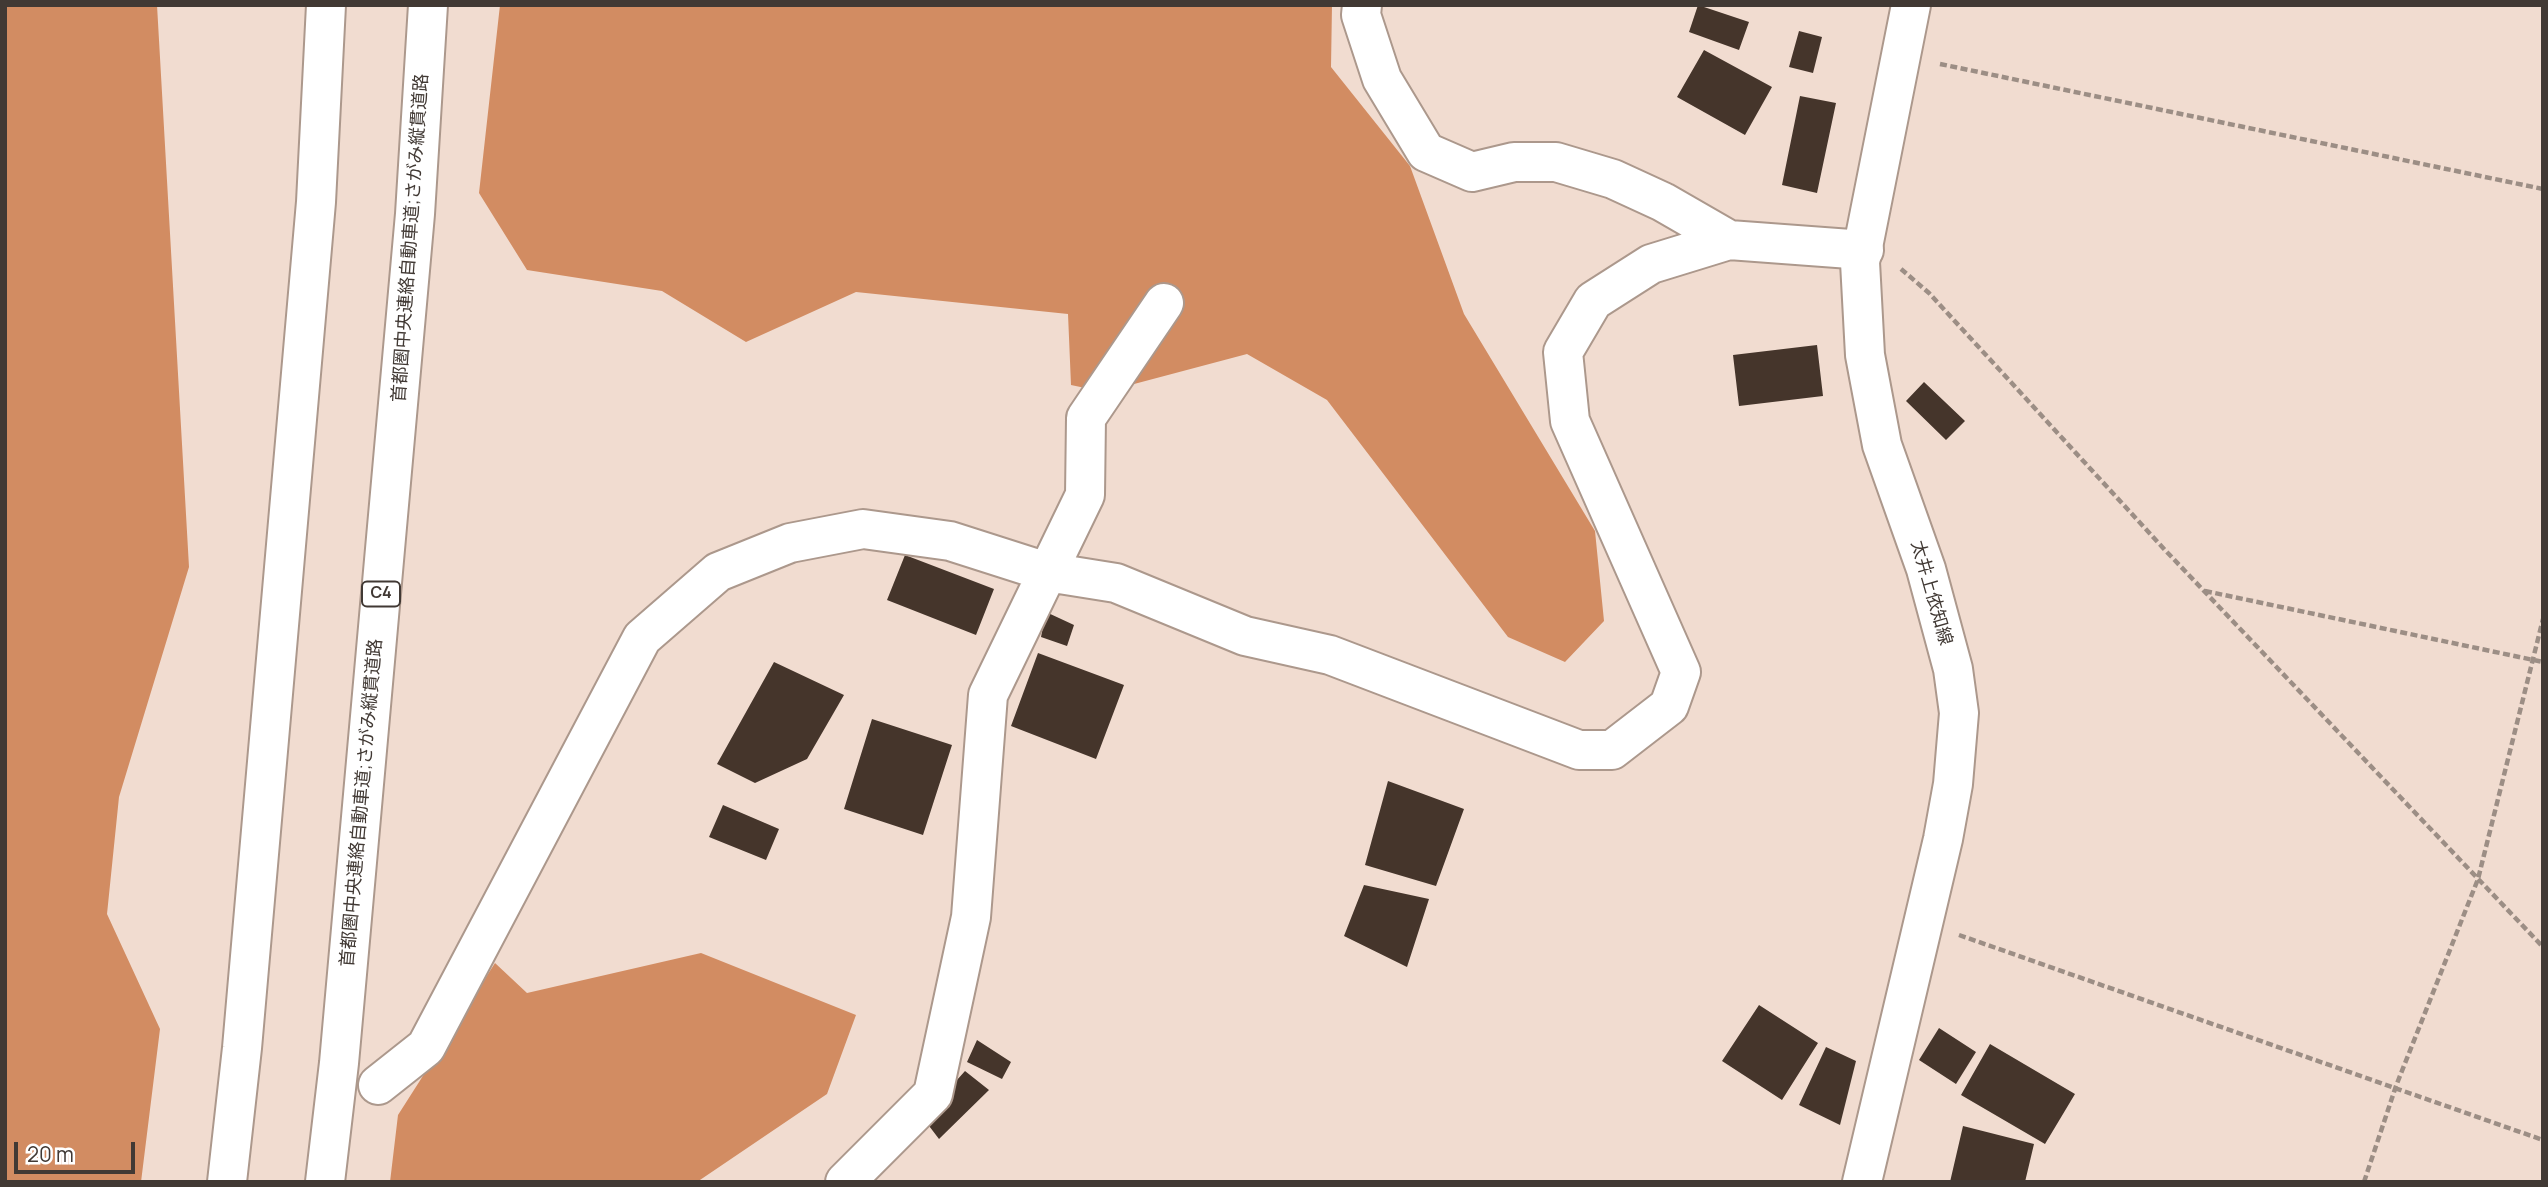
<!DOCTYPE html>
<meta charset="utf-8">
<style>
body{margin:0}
#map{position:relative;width:2548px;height:1187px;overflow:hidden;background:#f1dcd0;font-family:Manrope,sans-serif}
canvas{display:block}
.frame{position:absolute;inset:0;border:7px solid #413934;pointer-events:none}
.scale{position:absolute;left:14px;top:1142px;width:121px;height:32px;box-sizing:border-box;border:4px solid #413934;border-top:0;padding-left:9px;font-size:21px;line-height:24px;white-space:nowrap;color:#413934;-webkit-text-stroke:5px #fff;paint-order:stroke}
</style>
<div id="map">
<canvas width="2548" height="1187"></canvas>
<div class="frame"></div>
<div class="scale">20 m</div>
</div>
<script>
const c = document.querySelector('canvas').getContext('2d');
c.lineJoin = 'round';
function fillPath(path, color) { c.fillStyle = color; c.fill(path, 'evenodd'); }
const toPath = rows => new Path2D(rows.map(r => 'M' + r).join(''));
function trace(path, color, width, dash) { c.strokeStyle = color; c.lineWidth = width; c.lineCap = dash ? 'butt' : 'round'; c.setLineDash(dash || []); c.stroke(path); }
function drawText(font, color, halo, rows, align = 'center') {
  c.font = font + ' Manrope,"Noto Sans JP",sans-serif'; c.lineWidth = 7; c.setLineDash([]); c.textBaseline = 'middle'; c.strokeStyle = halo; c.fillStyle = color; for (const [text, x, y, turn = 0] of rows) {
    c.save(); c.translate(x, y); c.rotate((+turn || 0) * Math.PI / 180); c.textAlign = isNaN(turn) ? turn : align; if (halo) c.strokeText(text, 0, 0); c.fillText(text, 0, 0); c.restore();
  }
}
fillPath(toPath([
 [5,5,157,5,189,567,119,797,107,914,160,1029,141,1182,5,1182],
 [500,5,1332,5,1331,67,1410,166,1464,314,1595,531,1604,621,1565,662,1508,637,1327,400,1247,354,1104,392,1071,385,1068,314,856,292,746,342,662,291,527,270,479,193],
 [701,953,856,1015,827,1094,697,1182,390,1182,398,1115,495,963,527,993]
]), '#d28c62');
fillPath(toPath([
 [1698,5,1749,22,1739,50,1689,32],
 [1799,31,1822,37,1813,73,1789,67],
 [1704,50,1772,87,1745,135,1677,97],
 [1800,96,1836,103,1817,193,1782,185],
 [1817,345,1823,396,1739,406,1733,355],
 [1924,382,1965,421,1946,440,1906,401],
 [905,555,994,589,976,635,887,600],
 [1046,612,1074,625,1067,646,1041,637],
 [1038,653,1124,685,1096,759,1011,726],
 [774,662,844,695,807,759,755,783,717,764],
 [872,719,952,745,923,835,844,809],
 [1388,781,1464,809,1436,886,1365,865],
 [723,805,779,829,766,860,709,837],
 [1364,885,1429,899,1407,967,1344,936],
 [1759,1005,1818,1043,1782,1100,1722,1061],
 [1939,1028,1976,1052,1956,1084,1919,1060],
 [977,1040,1011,1062,1002,1079,967,1062],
 [1990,1044,2075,1094,2045,1144,1961,1095],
 [1826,1047,1856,1061,1840,1125,1799,1105],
 [965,1071,989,1090,939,1139,923,1118],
 [1963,1126,2034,1144,2025,1182,1950,1182]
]), '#45352b');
const minor = toPath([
 [1362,5,1361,15,1382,79,1426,152,1472,172,1514,162,1556,162,1613,179,1663,202,1729,240,1864,250],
 [378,1085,426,1047,642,638,718,572,790,543,863,529,950,541,1047,572,1116,583,1245,636,1330,655,1579,750,1612,750,1669,706,1681,672,1570,421,1563,352,1593,301,1651,264,1729,240],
 [845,1182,933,1094,971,917,988,695,1085,495,1086,418,1164,303]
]);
const major = toPath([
 [1862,1182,1943,839,1953,784,1959,713,1953,669,1926,569,1882,445,1865,355,1860,262,1911,5]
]);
const highway = toPath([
 [227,1182,242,1048,316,202,326,5],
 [325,1182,339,1063,415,214,428,5]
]);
trace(minor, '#ac988c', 42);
trace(major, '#ac988c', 42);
trace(highway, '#ac988c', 42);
trace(toPath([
 [1940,64,2543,189],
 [1901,269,1929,293,2165,550,2543,947],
 [2205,591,2543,662],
 [1959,935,2543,1140],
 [2364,1182,2396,1086,2478,879,2543,619]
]), '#9c8e85', 4.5, [7, 3.5]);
trace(minor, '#fff', 38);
trace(major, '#fff', 38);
trace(highway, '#fff', 38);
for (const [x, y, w] of [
 [381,594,38]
]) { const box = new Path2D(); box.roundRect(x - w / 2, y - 12.5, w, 25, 5); c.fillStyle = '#fff'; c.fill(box); trace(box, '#413934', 2); }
drawText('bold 16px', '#413934', null, [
 ["C4",381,594]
]);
drawText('18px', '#413934', '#fff', [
 ["首都圏中央連絡自動車道;さがみ縦貫道路",411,238,-86],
 ["太井上依知線",1931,593,74],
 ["首都圏中央連絡自動車道;さがみ縦貫道路",362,803,-85]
]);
</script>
